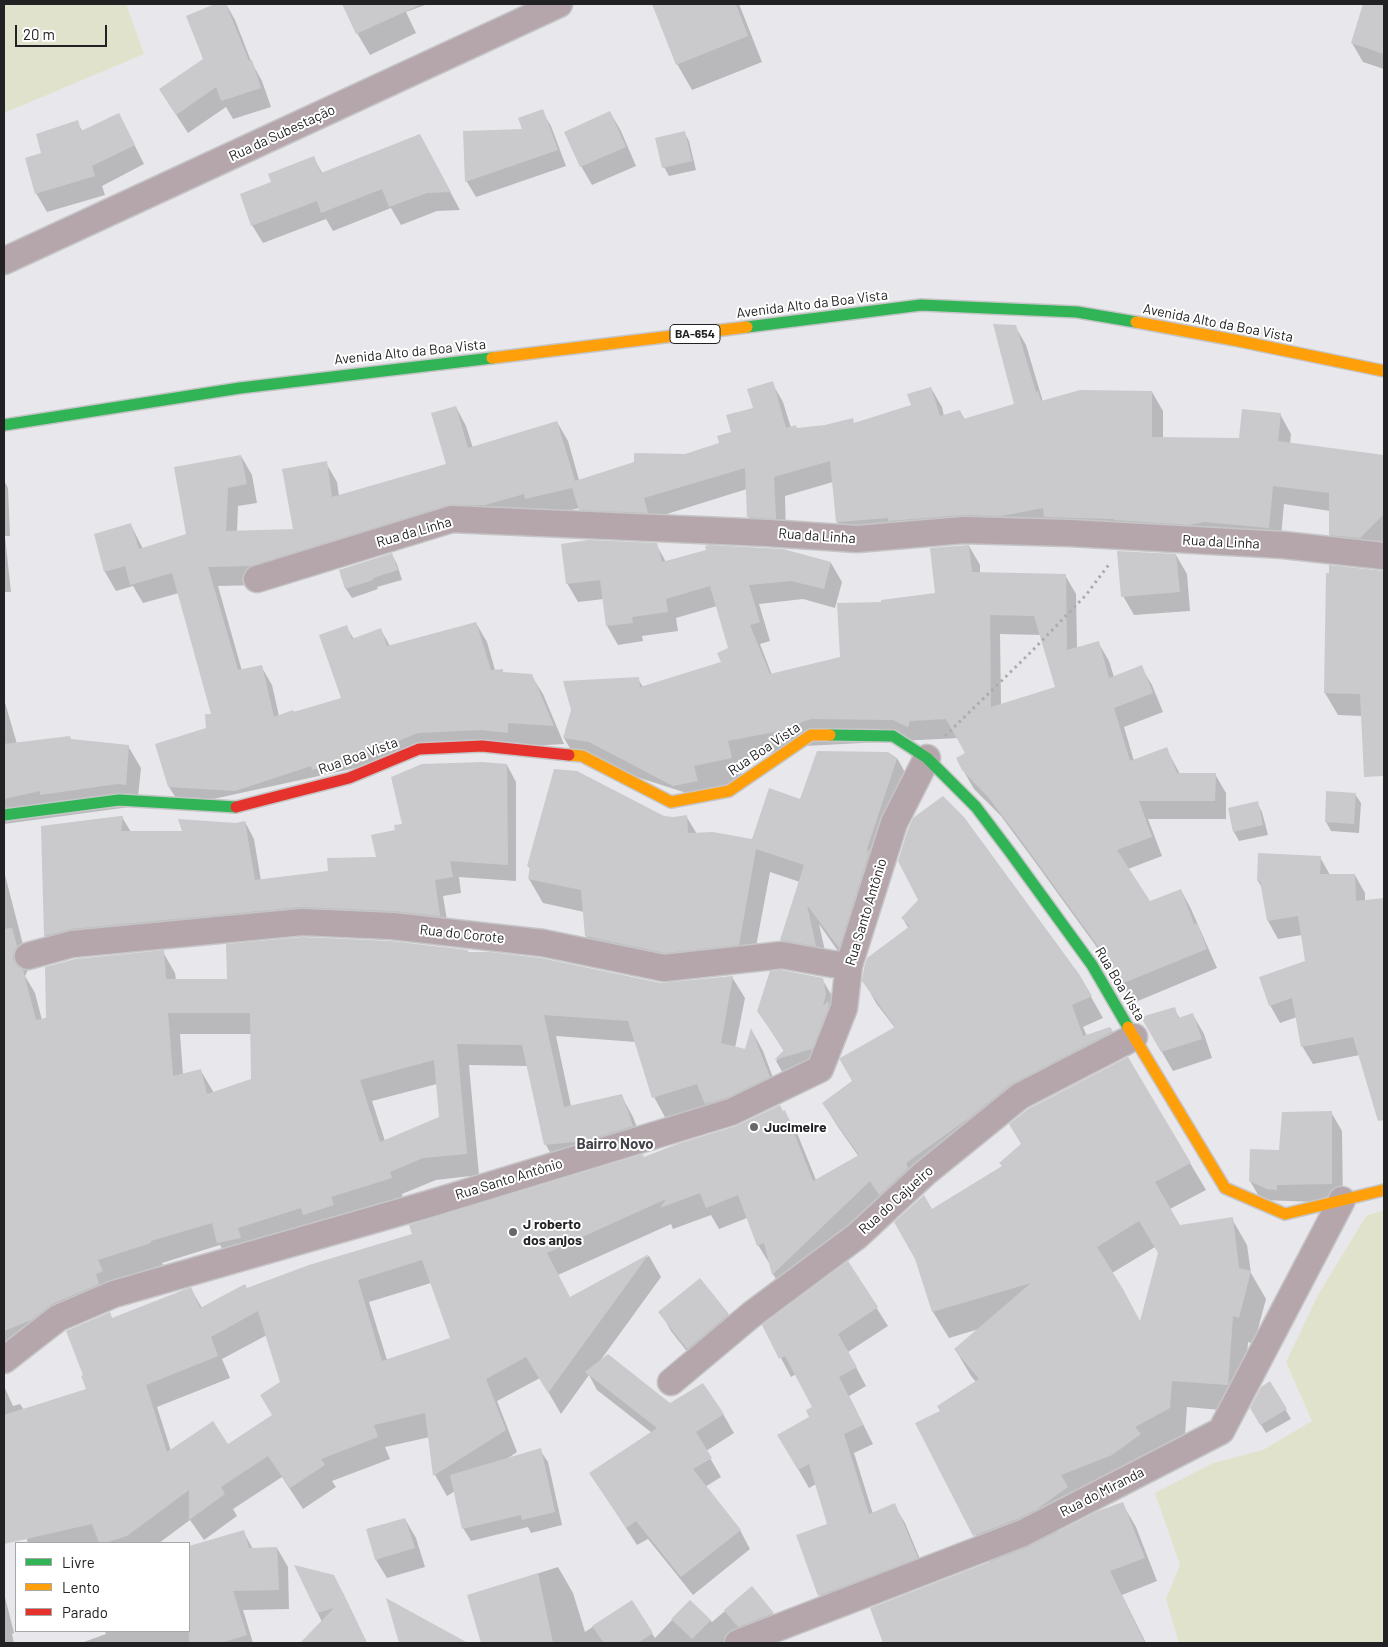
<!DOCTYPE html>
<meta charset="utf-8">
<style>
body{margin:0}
#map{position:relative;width:1388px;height:1647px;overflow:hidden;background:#e8e8ec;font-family:Barlow,sans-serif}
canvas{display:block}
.frame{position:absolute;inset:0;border:5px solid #222224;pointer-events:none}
.legend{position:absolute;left:15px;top:1542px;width:175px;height:90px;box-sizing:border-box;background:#fff;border:1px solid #a7a7a7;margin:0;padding:6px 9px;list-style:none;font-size:15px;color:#222224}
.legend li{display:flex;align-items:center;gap:10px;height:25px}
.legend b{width:25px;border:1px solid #a7a7a7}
.scale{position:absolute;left:15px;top:25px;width:92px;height:22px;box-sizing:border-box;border:2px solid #222224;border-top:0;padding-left:6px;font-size:15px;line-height:18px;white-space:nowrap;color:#222224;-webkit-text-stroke:4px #fff;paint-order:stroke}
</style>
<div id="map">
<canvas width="1388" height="1647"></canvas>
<div class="frame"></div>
<ul class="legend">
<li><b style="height:6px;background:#30b455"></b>Livre</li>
<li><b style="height:6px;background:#ff9f0a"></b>Lento</li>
<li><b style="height:6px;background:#e5322d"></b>Parado</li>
</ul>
<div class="scale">20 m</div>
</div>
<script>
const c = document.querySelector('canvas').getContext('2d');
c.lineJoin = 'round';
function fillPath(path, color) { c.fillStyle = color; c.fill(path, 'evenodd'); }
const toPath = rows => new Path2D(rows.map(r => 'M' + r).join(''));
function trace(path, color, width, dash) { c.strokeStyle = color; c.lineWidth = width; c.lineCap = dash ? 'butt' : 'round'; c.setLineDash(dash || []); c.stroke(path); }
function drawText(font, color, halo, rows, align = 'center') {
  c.font = font + ' Barlow,sans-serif'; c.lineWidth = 4; c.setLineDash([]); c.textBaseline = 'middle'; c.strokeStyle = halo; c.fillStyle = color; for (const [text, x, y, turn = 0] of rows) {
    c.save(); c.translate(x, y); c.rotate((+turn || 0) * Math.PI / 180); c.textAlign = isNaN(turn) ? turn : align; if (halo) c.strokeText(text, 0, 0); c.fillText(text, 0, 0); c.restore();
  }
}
fillPath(toPath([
 [4,4,126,4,144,54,4,113],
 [1384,1210,1384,1643,1179,1643,1166,1599,1180,1565,1155,1493,1213,1463,1263,1450,1312,1421,1286,1362,1318,1295,1366,1216]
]), '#e1e2cc');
fillPath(toPath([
 [219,4,226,4,235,20,251,61,262,81,271,107,233,119,226,107,188,133,160,90,204,60,187,16],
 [343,4,428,4,406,12,416,33,370,55,357,33],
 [656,4,739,4,762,62,692,90,677,64,653,5],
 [1364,4,1384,4,1384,69,1363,62,1352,43],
 [542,111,551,126,566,166,476,197,467,182,465,132,524,130],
 [610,112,621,131,636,166,592,185,581,166],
 [77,122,83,132,129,134,144,164,102,186,105,195,47,212,36,193,43,154],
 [684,132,689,141,696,170,669,176,664,167],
 [430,154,460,210,437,211,401,225,391,208,333,231,326,219,263,243,252,225,273,183,313,157,323,174],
 [1015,326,1026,345,1043,402,1152,392,1163,411,1163,438,1240,439,1280,414,1291,434,1290,444,1384,457,1384,558,1341,554,1330,535,1330,511,1284,504,1280,547,848,541,837,522,833,482,785,496,786,537,760,536,749,517,747,489,654,518,591,528,580,508,538,518,459,523,262,585,218,586,242,671,261,666,272,685,279,716,342,699,346,627,354,639,381,630,390,646,476,623,487,642,495,670,502,670,504,673,531,675,543,694,564,744,429,752,181,806,169,787,207,729,213,715,179,593,143,603,133,586,116,591,105,572,95,535,131,525,143,549,188,535,241,456,252,475,257,503,238,506,237,532,295,530,326,463,337,482,339,496,448,465,456,407,466,426,473,448,557,422,568,441,579,480,685,455,721,444,754,409,772,383,783,402,791,428,797,429,854,424,912,406,931,388,942,407,944,416,960,411,965,420,1016,405],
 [4,480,8,488,10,536,5,536,11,592,4,592],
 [656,544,666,562,831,563,842,582,835,608,803,599,759,604,770,641,760,644,772,675,841,658,883,603,937,595,969,546,980,565,980,573,1065,575,1076,594,1077,648,1098,642,1109,661,1114,677,1141,667,1152,685,1163,712,1124,727,1134,761,1166,748,1180,774,1215,774,1226,793,1226,819,1148,819,1162,856,1128,869,1150,902,1181,890,1191,909,1217,968,1133,1003,1117,975,1035,862,1001,816,974,789,963,770,967,754,958,738,805,746,738,760,742,777,708,800,575,757,564,738,572,710,638,679,643,687,723,663,729,649,717,606,676,618,678,631,642,636,643,641,618,645,607,626,604,599,578,602,567,583],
 [1000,634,1041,635,1056,688,1001,705],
 [392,555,397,564,402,580,377,587,378,589,352,598,346,589,340,570],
 [1176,555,1187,574,1190,611,1134,615,1123,596],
 [1327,582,1384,589,1384,771,1377,772,1362,716,1338,715,1325,693],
 [4,699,17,744,72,741,128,746,141,768,137,806,4,824],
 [897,758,911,783,852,971,819,924,829,969,795,964,781,940,800,882,770,872,752,968,600,960,586,936,584,912,543,903,529,879,531,870,528,866,663,817,674,819,686,816,697,834,753,841,801,800],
 [507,765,516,782,516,881,459,877,461,893,443,896,449,932,403,927,55,952,45,936,42,827,122,817,131,832,183,832,245,822,254,839,261,881,329,873,378,858,396,831,404,825],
 [1355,794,1361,803,1359,833,1331,831,1326,822],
 [1257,803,1262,812,1268,835,1239,841,1234,832,1229,809],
 [1320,857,1330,875,1355,875,1365,893,1365,901,1384,899,1384,966,1350,970,1359,1005,1384,997,1384,1110,1381,1111,1360,1055,1313,1064,1302,1046,1297,1017,1280,1023,1270,1005,1306,962,1302,935,1278,939,1268,921,1262,888,1258,881],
 [4,871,29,968,25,976,35,993,42,1020,163,952,175,973,176,980,228,981,469,953,661,984,732,977,745,998,735,1048,745,1050,752,1031,763,1051,781,1099,666,1119,654,1097,636,1042,556,1036,571,1106,621,1095,633,1117,645,1148,558,1167,546,1145,528,1066,469,1065,479,1175,436,1180,402,1194,403,1200,231,1265,220,1245,162,1263,163,1265,109,1282,4,1358],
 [180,1034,252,1034,252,1080,214,1093,201,1071,183,1075],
 [437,1084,441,1118,385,1141,372,1101],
 [903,919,1078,974,1103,1018,1083,1027,1087,1036,1110,1028,1124,1053,1023,1106,785,1295,773,1274,771,1266,758,1245,747,1218,719,1229,711,1215,673,1229,671,1224,558,1275,570,1299,649,1256,661,1277,600,1361,670,1405,723,1414,734,1433,706,1451,721,1477,705,1487,740,1530,750,1549,693,1595,648,1539,637,1545,591,1474,652,1433,597,1390,589,1375,561,1414,540,1378,497,1401,517,1452,507,1459,540,1450,548,1462,562,1525,531,1533,528,1527,471,1541,463,1528,455,1491,447,1496,435,1475,430,1437,385,1447,390,1459,332,1481,336,1487,303,1509,282,1477,233,1509,237,1516,204,1540,190,1520,159,1543,28,1543,22,1525,4,1533,4,1386,13,1406,20,1404,24,1410,87,1390,113,1320,191,1289,202,1308,247,1290,785,1112,797,1133,816,1180,859,1157,836,1124,823,1103,854,1081,895,1028,876,1003,864,981,909,929],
 [431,1283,452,1339,387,1360,369,1302],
 [267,1335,282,1383,273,1415,228,1445,171,1451,157,1407,230,1378,222,1359],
 [822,979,831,994,834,1009,820,1064,784,1075,776,1061,784,1051,758,1011],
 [1174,1008,1180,1019,1193,1015,1204,1034,1212,1058,1173,1071,1142,1018],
 [1331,1112,1342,1131,1343,1203,1261,1200,1250,1181,1280,1151],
 [1190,1163,1206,1190,1170,1209,1180,1226,1232,1219,1247,1245,1251,1273,1266,1299,1254,1344,1248,1342,1243,1412,1187,1407,1185,1435,1057,1532,1058,1533,1122,1503,1136,1527,1157,1581,1122,1595,1146,1643,886,1643,881,1634,990,1563,917,1424,942,1411,976,1382,971,1376,955,1349,979,1329,949,1338,933,1312,916,1258,932,1211],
 [1155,1247,1159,1253,1141,1323,1112,1273],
 [848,1263,888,1326,848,1352,866,1386,849,1396,873,1444,854,1453,873,1514,894,1505,905,1523,927,1576,830,1614,820,1595,828,1525,816,1484,809,1488,779,1436,811,1417,813,1408,796,1374,791,1377,764,1326],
 [660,1312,728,1315,738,1334,699,1367,671,1331],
 [1270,1383,1291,1419,1266,1433,1251,1408],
 [405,1519,416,1538,425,1567,387,1578,376,1560],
 [243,1531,253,1549,277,1548,288,1567,289,1609,243,1610,253,1643,81,1643,106,1634,105,1631,189,1631,189,1568,218,1559],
 [296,1567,333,1576,343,1593,367,1643,302,1643,322,1622],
 [558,1567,573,1593,585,1632,631,1601,655,1638,690,1601,712,1622,752,1588,773,1614,788,1638,775,1643,482,1643,468,1596],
 [4,1593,14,1633,12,1634,14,1643,4,1643],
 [388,1600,465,1643,403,1643,397,1633]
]), '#0003');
fillPath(toPath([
 [215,4,226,4,249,61,252,60,261,88,221,101,216,87,176,115,159,89,203,59,186,16],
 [342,4,422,4,356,34],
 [652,4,736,4,748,36,676,65],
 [1363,4,1384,4,1384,54,1351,43],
 [543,109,558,150,465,182,463,131,522,129,518,118],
 [610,111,626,147,580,167,564,132],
 [119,113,135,145,92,166,95,176,35,194,25,158,41,153,36,134,78,120,81,131],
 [685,131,692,161,662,168,655,138],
 [420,134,451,192,427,193,389,207,382,189,321,213,317,201,251,226,240,194,271,182,268,174,314,156,321,173],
 [993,324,1016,325,1036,392,1038,391,1041,401,1080,390,1152,391,1152,437,1239,438,1242,409,1281,413,1278,441,1384,455,1384,514,1360,538,1329,535,1329,493,1273,486,1269,528,1204,522,1189,525,1114,520,1114,519,1044,517,1043,508,1001,516,963,515,888,521,888,518,836,522,830,461,774,477,776,519,747,517,745,468,644,498,648,513,579,510,572,488,525,499,524,494,485,505,448,505,250,566,208,567,238,670,262,665,274,717,293,710,294,712,341,698,319,635,347,625,352,639,381,628,387,646,476,622,491,670,503,669,503,672,532,674,554,726,508,723,508,733,481,730,418,733,356,758,340,761,312,770,311,766,235,791,168,787,155,744,206,728,205,714,211,714,172,573,130,585,125,566,104,572,94,534,131,523,139,549,186,534,174,467,241,455,247,484,228,488,226,531,293,529,282,469,327,461,332,497,446,464,431,413,456,406,468,448,557,421,575,481,634,462,634,453,685,454,719,443,717,436,731,432,726,415,753,408,747,389,773,381,786,428,796,425,797,428,825,425,853,418,854,423,911,405,907,394,931,387,940,416,960,410,963,419,1014,404],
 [588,540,657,543,662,562,706,550,705,546,709,545,783,549,831,562,824,589,791,581,749,585,760,622,750,625,770,674,840,657,837,603,881,602,881,600,935,593,930,548,969,545,972,572,1066,574,1067,650,1099,641,1109,678,1142,665,1153,693,1114,708,1130,761,1167,747,1177,773,1216,773,1215,801,1139,801,1152,837,1117,850,1150,901,1181,889,1194,924,1197,923,1207,949,1121,984,1105,956,1023,843,988,797,962,770,956,758,965,753,946,719,910,721,908,727,893,720,811,719,802,722,794,728,728,741,732,758,694,766,698,781,673,786,589,742,563,738,571,710,563,681,639,677,640,687,721,662,717,653,728,648,710,586,666,599,668,612,632,617,633,623,606,626,600,580,566,584,561,544],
 [990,615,1034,616,1055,687,991,707],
 [1117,551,1176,554,1180,592,1121,597],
 [392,553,398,570,373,578,373,580,345,589,339,570],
 [1329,565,1384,571,1384,776,1364,777,1360,694,1324,693,1326,573,1329,573],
 [70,736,71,739,129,745,126,785,117,784,40,795,40,791,4,799,4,744],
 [817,751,888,752,897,758,866,852,870,849,839,948,807,905,816,946,780,940,804,865,756,849,739,945,665,953,585,936,581,890,528,879,530,866,527,866,554,769,577,771,664,816,674,817,687,815,688,833,713,832,752,839,769,788,800,799],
 [482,762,507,764,508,865,450,861,453,877,435,880,440,916,393,911,301,907,71,929,44,936,41,826,120,816,123,816,121,831,182,831,178,819,236,823,245,821,255,880,328,871,327,858,376,857,371,835,395,830,394,825,402,824,391,777,422,764],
 [1326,791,1356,793,1354,824,1325,822],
 [943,796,964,817,1079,974,1092,996,1072,1005,1083,1036,1110,1027,1113,1031,1011,1084,969,1118,906,1163,908,1168,879,1195,870,1181,772,1275,764,1243,757,1246,738,1195,706,1208,700,1193,660,1208,666,1199,547,1253,570,1297,649,1254,548,1393,526,1357,486,1379,506,1430,433,1476,425,1413,374,1425,378,1437,321,1459,325,1465,290,1488,268,1456,221,1487,225,1494,189,1520,189,1490,127,1536,105,1543,99,1543,92,1524,4,1544,4,1415,86,1389,81,1376,83,1375,66,1331,110,1312,112,1318,191,1287,200,1308,245,1284,247,1288,309,1265,412,1234,409,1225,643,1154,644,1157,680,1143,736,1126,780,1105,783,1111,785,1110,813,1181,859,1155,822,1103,852,1081,840,1060,840,1058,895,1027,862,981,864,968,867,958,910,926,901,918,918,900,898,861,908,829,913,818],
 [422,1260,450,1338,382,1361,358,1280],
 [258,1311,280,1382,260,1395,272,1415,228,1444,213,1421,167,1452,146,1385,218,1356,211,1337],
 [1258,801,1263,825,1233,832,1228,808],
 [1258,853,1321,856,1320,874,1355,874,1356,901,1384,898,1384,1120,1378,1121,1353,1037,1301,1047,1292,998,1269,1006,1259,977,1305,961,1298,916,1267,921,1260,881,1257,881],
 [12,928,17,946,14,952,13,959,17,966,23,970,36,1020,46,1018,45,967,75,959,164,950,166,979,227,979,226,944,302,937,391,941,468,950,468,952,490,952,541,958,661,983,733,976,721,1043,745,1049,751,1028,770,1077,726,1098,705,1104,697,1084,652,1098,628,1021,544,1015,564,1107,622,1094,633,1126,584,1141,544,1145,522,1045,457,1044,467,1154,423,1158,390,1172,392,1178,331,1197,334,1205,303,1215,301,1208,238,1228,241,1238,217,1243,212,1223,151,1241,151,1243,98,1260,103,1271,96,1274,99,1284,52,1304,31,1320,4,1331,4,929],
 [168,1013,250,1013,251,1079,207,1094,201,1069,173,1076],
 [434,1060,439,1117,380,1142,360,1080],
 [781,970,823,978,826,994,823,1006,828,1001,829,1006,812,1049,774,1060,784,1050,757,1011,770,971],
 [1175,1007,1178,1018,1193,1013,1202,1039,1161,1052,1141,1017],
 [1128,1057,1191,1163,1155,1182,1180,1225,1233,1217,1239,1268,1251,1271,1239,1318,1233,1316,1228,1385,1172,1381,1170,1408,1135,1427,1141,1434,1112,1455,1061,1475,1068,1487,1037,1509,1017,1519,973,1536,915,1423,940,1411,937,1406,979,1379,954,1349,1031,1283,932,1312,915,1259,894,1222,924,1195,932,1209,1002,1166,999,1163,1021,1144,1009,1124,1028,1109],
 [1139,1221,1158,1253,1140,1321,1123,1289,1097,1247],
 [1332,1111,1332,1184,1277,1185,1277,1190,1267,1189,1249,1181,1250,1149,1279,1150,1282,1112],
 [848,1261,878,1307,838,1334,857,1367,839,1377,863,1425,844,1434,869,1514,895,1503,918,1558,818,1596,796,1535,827,1524,809,1464,798,1470,777,1435,809,1417,806,1410,812,1407,785,1356,779,1359,762,1325],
 [700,1278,729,1314,687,1349,658,1312],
 [608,1354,670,1403,703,1383,724,1414,696,1432,712,1458,693,1469,741,1530,681,1577,636,1521,626,1528,589,1473,657,1428,585,1372],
 [1270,1381,1287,1409,1260,1425,1250,1408,1261,1387],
 [541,1448,555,1512,522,1520,521,1515,462,1529,450,1475],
 [1123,1502,1145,1558,1110,1571,1145,1643,883,1643,870,1608,1028,1547,1098,1511],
 [405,1518,415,1548,375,1560,366,1529],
 [244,1530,249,1548,277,1547,279,1590,233,1591,247,1635,221,1643,189,1643,189,1546],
 [294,1565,334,1575,367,1643,300,1643,334,1608,317,1613],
 [538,1573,553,1643,481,1643,467,1595],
 [752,1586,774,1613,738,1627,724,1610],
 [386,1598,468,1643,399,1643],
 [632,1600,653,1633,638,1643,604,1643,592,1626],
 [690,1600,711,1620,692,1639,671,1619]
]), '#cac9cc');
const street = toPath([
 [4,261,559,4],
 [257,579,452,519,768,533,857,539,964,530,1070,533,1283,545,1384,556],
 [28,956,72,944,302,922,392,926,543,943,664,968,782,955,832,964,849,965],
 [4,1360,58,1318,114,1294,432,1203,731,1112,820,1069,844,1008,849,965,894,823,927,758],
 [671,1382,751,1315,857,1236,925,1173,1020,1096,1134,1037],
 [738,1643,1023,1533,1221,1431,1342,1200]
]);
const fast = toPath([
 [747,327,921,305,1077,312,1136,322],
 [4,425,240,388,492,358],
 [830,735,893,736,927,758,976,807,1010,852,1092,965,1128,1027],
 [4,815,119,800,236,807]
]);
const slow = toPath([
 [1136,322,1234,340,1384,371],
 [492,358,747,327],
 [569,755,582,756,671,802,729,791,811,735,830,735],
 [1128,1027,1225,1188,1285,1214,1384,1190]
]);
const jam = toPath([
 [236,807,349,778,419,749,482,746,569,755]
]);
trace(street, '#c5c5c7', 29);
trace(fast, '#c5c5c7', 14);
trace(slow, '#c5c5c7', 14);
trace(jam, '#c5c5c7', 14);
trace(toPath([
 [945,736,1031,652,1086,595,1110,563]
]), '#b2a9ad', 3, [2.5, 4]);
trace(street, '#b5a6ab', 26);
trace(fast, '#30b455', 11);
trace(slow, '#ff9f0a', 11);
trace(jam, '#e5322d', 11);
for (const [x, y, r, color] of [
 [754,1127,5,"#67676a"],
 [513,1232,5,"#67676a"]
]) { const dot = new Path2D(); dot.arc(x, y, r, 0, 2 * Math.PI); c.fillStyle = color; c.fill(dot); trace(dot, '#fff', 2); }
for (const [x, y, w] of [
 [695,334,50]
]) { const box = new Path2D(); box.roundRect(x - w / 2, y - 9.5, w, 19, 4); c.fillStyle = '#fff'; c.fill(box); trace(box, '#222224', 1); }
drawText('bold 12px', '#222224', null, [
 ["BA-654",695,334]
]);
drawText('14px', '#222224', '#fff', [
 ["Rua da Subestação",282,133,-25],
 ["Avenida Alto da Boa Vista",812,304,-7],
 ["Avenida Alto da Boa Vista",1218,323,11],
 ["Avenida Alto da Boa Vista",410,352,-6],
 ["Rua da Linha",414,532,-16],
 ["Rua da Linha",817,536,4],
 ["Rua da Linha",1221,542,3],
 ["Rua Boa Vista",764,749,-34],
 ["Rua Boa Vista",358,756,-20],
 ["Rua Santo Antônio",866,912,-73],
 ["Rua do Corote",462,934,6],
 ["Rua Boa Vista",1120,984,59],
 ["Rua Santo Antônio",509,1179,-17],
 ["Rua do Cajueiro",896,1200,-42],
 ["Rua do Miranda",1102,1492,-27]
]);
drawText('bold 14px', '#222224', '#fff', [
 ["Jucimeire",764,1127],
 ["J roberto",523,1224],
 ["dos anjos",523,1240]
], 'left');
drawText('bold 15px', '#434349', '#fff', [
 ["Bairro Novo",615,1144]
]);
</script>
